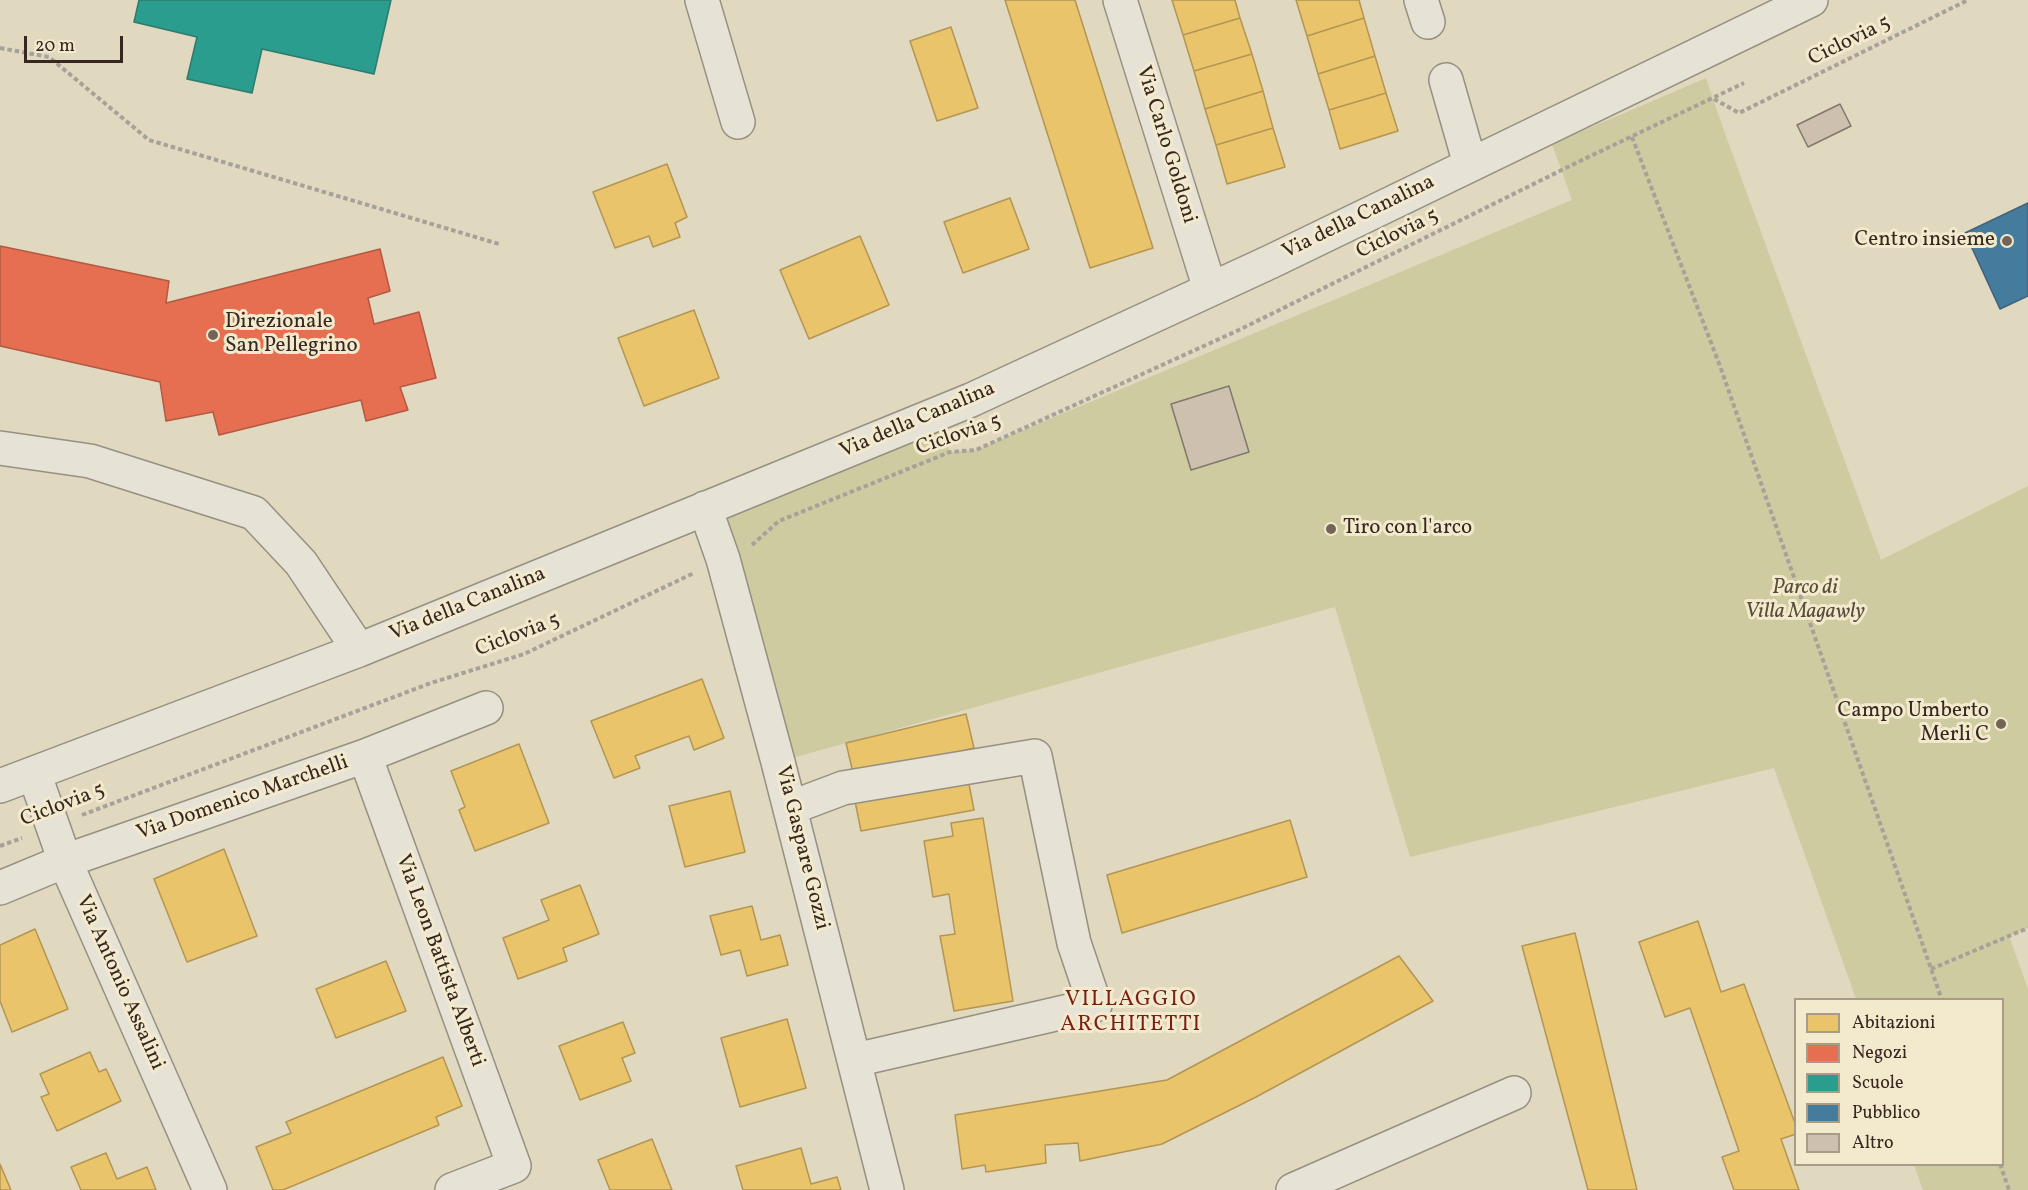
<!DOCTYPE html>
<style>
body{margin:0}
#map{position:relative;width:2028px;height:1190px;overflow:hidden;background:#e0d8bf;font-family:Vollkorn,serif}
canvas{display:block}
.legend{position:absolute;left:1794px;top:998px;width:210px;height:168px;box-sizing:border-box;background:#f3eacd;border:2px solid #a79c88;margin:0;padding:8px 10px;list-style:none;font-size:18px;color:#362721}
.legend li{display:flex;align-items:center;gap:12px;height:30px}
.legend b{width:30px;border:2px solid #a79c88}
.scale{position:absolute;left:24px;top:36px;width:99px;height:27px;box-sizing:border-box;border:3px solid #362721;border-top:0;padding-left:8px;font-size:18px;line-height:21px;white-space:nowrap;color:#362721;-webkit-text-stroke:4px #f3eacd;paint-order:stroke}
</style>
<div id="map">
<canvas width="2028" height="1190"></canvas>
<ul class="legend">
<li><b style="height:16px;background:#e9c46a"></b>Abitazioni</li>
<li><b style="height:16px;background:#e76f51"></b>Negozi</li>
<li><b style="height:16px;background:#2a9d8f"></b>Scuole</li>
<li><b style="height:16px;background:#457b9d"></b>Pubblico</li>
<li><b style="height:16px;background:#cec0af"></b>Altro</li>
</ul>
<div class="scale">20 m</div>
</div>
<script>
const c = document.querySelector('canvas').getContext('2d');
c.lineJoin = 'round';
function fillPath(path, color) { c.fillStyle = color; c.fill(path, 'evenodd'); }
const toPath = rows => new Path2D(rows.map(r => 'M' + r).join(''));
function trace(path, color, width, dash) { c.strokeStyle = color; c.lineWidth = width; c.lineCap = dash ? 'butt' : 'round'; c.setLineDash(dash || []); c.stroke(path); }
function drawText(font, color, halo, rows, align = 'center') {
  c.font = font + ' Vollkorn,serif'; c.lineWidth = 6; c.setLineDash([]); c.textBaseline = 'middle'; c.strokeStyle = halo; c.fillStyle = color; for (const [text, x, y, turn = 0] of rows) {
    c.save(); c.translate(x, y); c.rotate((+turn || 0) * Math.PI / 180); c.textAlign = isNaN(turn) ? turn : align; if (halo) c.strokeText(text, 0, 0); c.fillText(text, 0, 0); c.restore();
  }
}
fillPath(toPath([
 [1706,78,1723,128,1881,560,2028,486,2028,928,2009,936,2028,989,2028,1190,1923,1190,1914,1165,2002,1164,2002,1000,1856,999,1774,768,1410,857,1335,607,778,762,705,508,938,413,950,452,976,450,1572,200,1552,144]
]), '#cecba0');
const homes = toPath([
 [1005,0,1075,0,1153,248,1090,268,1005,0],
 [1172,0,1235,0,1240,18,1183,35,1172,0],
 [1296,0,1359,0,1364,18,1307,36,1296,0],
 [1240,18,1252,54,1194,71,1183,35,1240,18],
 [1364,18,1375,56,1318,74,1307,36,1364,18],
 [951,27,978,108,937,121,910,41,951,27],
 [1252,54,1263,91,1205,109,1194,71,1252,54],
 [1375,56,1386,93,1329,110,1318,74,1375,56],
 [1263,91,1273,128,1216,145,1205,109,1263,91],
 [1386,93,1398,131,1340,149,1329,110,1386,93],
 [1273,128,1285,167,1227,184,1216,145,1273,128],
 [667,164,687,217,675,223,680,237,653,247,649,236,615,248,593,192,667,164],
 [1010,198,1029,249,963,273,944,222,1010,198],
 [860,236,889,305,809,339,780,270,860,236],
 [694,310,719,378,644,406,618,338,694,310],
 [702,679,724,738,694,750,689,736,635,756,640,768,614,778,591,721,702,679],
 [966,714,974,748,854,777,846,743,966,714],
 [519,744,549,823,475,851,459,810,465,807,451,771,519,744],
 [968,779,974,810,861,831,855,801,968,779],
 [730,791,745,852,685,867,669,806,730,791],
 [983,818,1013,1001,954,1011,940,936,955,934,949,894,933,897,924,841,953,836,951,823,983,818],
 [1290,820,1307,877,1122,933,1107,875,1290,820],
 [224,849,257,936,187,962,154,879,224,849],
 [580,885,599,934,563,948,567,961,518,979,503,938,549,920,541,900,580,885],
 [752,906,761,940,780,935,788,965,747,976,740,950,721,955,710,916,752,906],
 [1698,921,1721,992,1744,984,1796,1126,1796,1134,1781,1139,1799,1190,1734,1190,1722,1157,1739,1151,1690,1008,1665,1017,1639,942,1698,921],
 [35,929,68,1009,12,1032,0,1001,0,945,35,929],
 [1575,933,1637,1190,1588,1190,1522,946,1575,933],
 [1399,956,1433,1001,1256,1097,1162,1144,1080,1161,1078,1143,1045,1145,1046,1163,986,1172,985,1165,962,1169,955,1115,1167,1080,1399,956],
 [386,961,406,1011,336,1038,316,989,386,961],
 [787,1019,806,1088,740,1107,721,1038,787,1019],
 [623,1022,635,1053,622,1058,631,1081,580,1100,559,1046,623,1022],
 [90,1052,99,1072,106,1069,121,1101,57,1131,41,1097,49,1094,40,1074,90,1052],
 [443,1057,462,1106,436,1117,439,1125,283,1190,273,1190,256,1147,291,1133,286,1122,443,1057],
 [652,1139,672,1190,610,1190,598,1160,652,1139],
 [801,1148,811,1184,837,1177,841,1190,743,1190,736,1166,801,1148],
 [106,1153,117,1179,147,1167,156,1190,81,1190,71,1167,106,1153],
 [0,1164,11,1190,0,1190,0,1164]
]);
fillPath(homes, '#e9c46a');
trace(homes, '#b39554', 1.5);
const shops = toPath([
 [0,246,169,281,166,303,380,249,390,291,368,298,374,324,419,312,436,378,400,387,408,410,366,421,361,400,219,435,213,412,166,421,160,382,0,346,0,246]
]);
fillPath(shops, '#e76f51');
trace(shops, '#b25943', 1.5);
const schools = toPath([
 [139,0,391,0,374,74,262,49,252,93,187,79,197,37,134,22,139,0]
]);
fillPath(schools, '#2a9d8f');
trace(schools, '#2e7a6e', 1.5);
const public = toPath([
 [2028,203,2028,296,2000,309,1965,233,2028,203]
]);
fillPath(public, '#457b9d');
trace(public, '#406278', 1.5);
const building = toPath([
 [1840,104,1851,126,1808,147,1797,125,1840,104],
 [1229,386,1249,452,1191,470,1171,404,1229,386]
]);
fillPath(building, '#cec0af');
trace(building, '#7f786c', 1.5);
const minor = toPath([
 [702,0,738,122],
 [1120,0,1210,289],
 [1421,0,1428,22],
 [1446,80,1470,164],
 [0,448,90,461,254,513,301,563,359,650],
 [705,508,723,559,778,762,887,1190],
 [365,756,514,1166,452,1190],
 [34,773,65,861,210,1190],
 [0,786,359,650,971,400,1270,262,1811,0],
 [790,808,843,788,1035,756,1074,943,1095,1005,855,1060],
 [0,888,65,861,365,756,486,708],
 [1293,1190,1514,1093]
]);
trace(minor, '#969081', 36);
trace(toPath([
 [0,48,49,57,149,140,499,244],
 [1714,99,1739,113,1968,0],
 [1632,137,1720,366,1942,1000],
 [752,545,779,521,950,452,976,450,1241,329,1580,161,1744,83],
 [82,815,431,683,524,654,694,573],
 [0,846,22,838],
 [1931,969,2028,928],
 [2000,1164,2009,1190]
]), '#a7a299', 4, [4.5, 3]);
trace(minor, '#e6e2d5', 33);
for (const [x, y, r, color] of [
 [2007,241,6,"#726558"],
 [213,335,6,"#726558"],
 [1331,529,6,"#726558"],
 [2001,724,6,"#726558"]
]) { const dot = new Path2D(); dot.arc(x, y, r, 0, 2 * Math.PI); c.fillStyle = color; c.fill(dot); trace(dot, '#f3eacd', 2); }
drawText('21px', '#362721', '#f3eacd', [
 ["Ciclovia 5",1850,42,-26],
 ["Via Carlo Goldoni",1165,145,73],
 ["Via della Canalina",1359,218,-26],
 ["Ciclovia 5",1398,235,-26],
 ["Via della Canalina",918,421,-23],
 ["Ciclovia 5",959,436,-19],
 ["Via della Canalina",468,605,-22],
 ["Ciclovia 5",518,636,-21],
 ["Via Domenico Marchelli",243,799,-19],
 ["Ciclovia 5",63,806,-21],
 ["Via Gaspare Gozzi",801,848,76],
 ["Via Leon Battista Alberti",439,961,70],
 ["Via Antonio Assalini",119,983,66]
]);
drawText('21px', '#362721', '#f3eacd', [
 ["Centro insieme",1995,241],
 ["Direzionale",225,323,"left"],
 ["San Pellegrino",225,347,"left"],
 ["Tiro con l'arco",1343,529,"left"],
 ["Campo Umberto",1989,712],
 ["Merli C",1989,736]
], 'right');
drawText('italic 21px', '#584d3a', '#f3eacd', [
 ["Parco di",1805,589],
 ["Villa Magawly",1805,613]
]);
c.letterSpacing = '1.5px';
drawText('22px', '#7a1f14', '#f3eacd', [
 ["VILLAGGIO",1131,1001],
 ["ARCHITETTI",1131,1026]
]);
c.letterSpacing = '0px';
</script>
